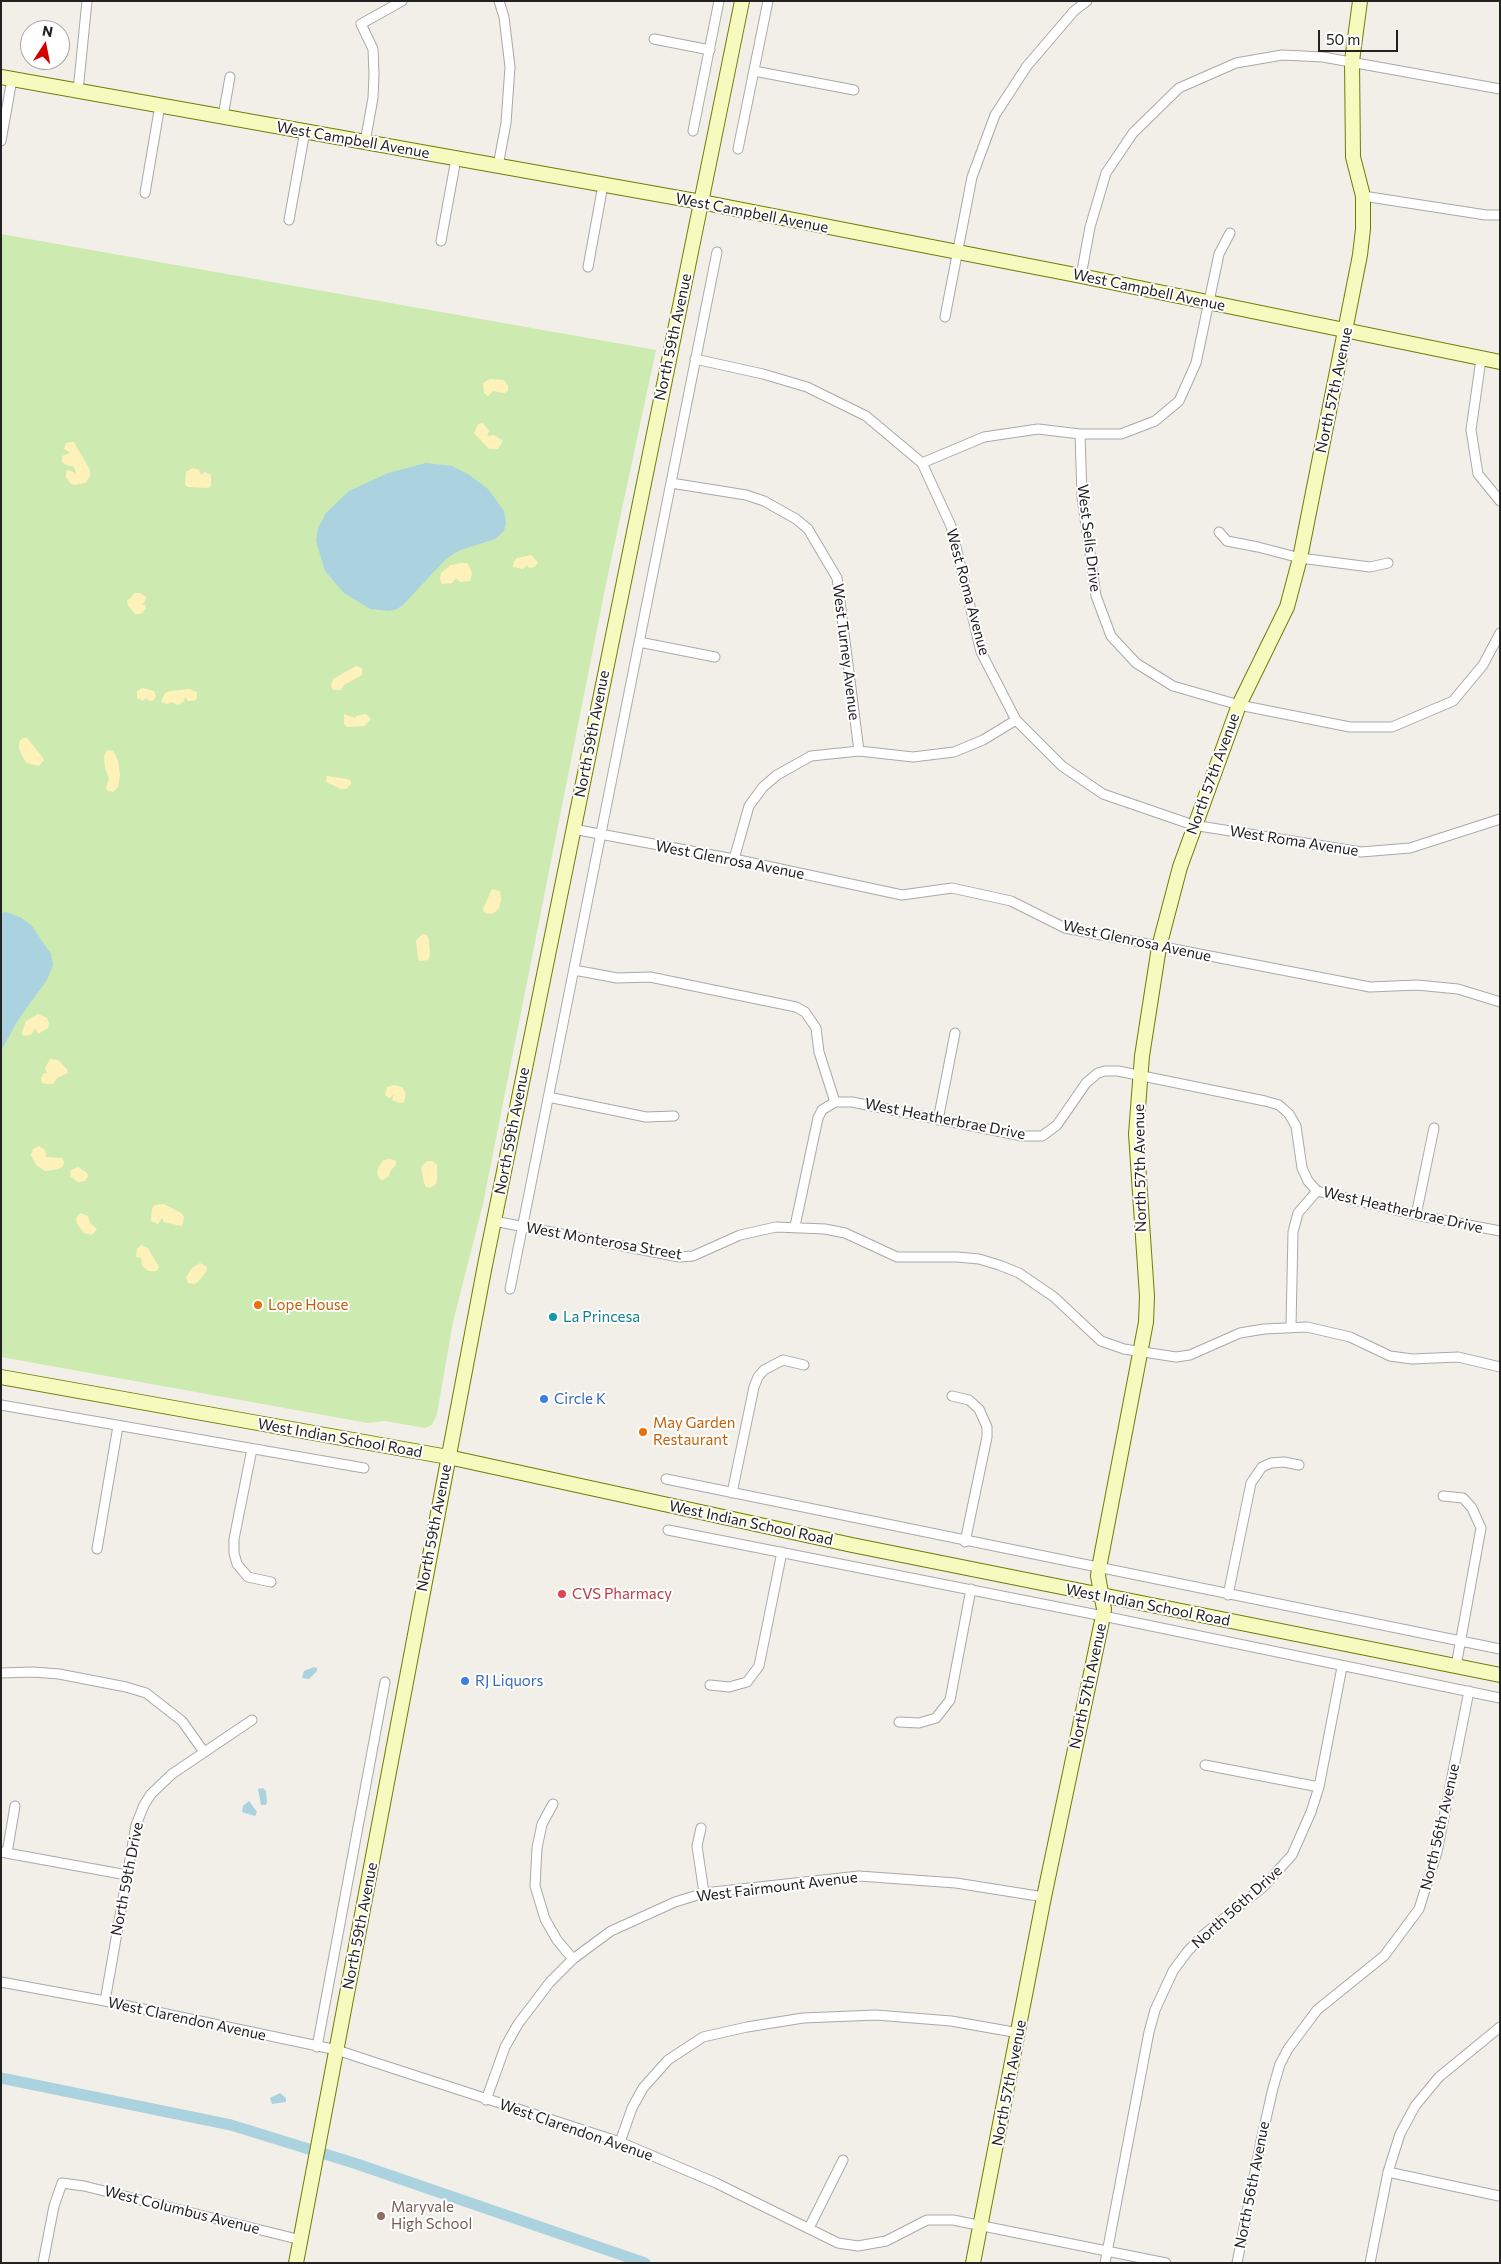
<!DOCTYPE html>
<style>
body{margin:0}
#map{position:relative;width:1501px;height:2264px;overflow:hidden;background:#f2efe9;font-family:Commissioner,sans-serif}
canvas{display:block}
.frame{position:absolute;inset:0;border:2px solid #222;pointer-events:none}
.north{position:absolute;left:20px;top:20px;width:50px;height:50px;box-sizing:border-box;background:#fff;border:1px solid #a7a7a7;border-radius:50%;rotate:11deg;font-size:14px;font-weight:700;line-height:20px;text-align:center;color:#222}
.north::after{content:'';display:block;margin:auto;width:18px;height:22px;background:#d40000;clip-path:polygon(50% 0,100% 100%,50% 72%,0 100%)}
.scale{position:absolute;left:1318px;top:30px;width:80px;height:22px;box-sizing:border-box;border:2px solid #222;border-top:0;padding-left:6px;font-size:15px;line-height:18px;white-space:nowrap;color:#222;-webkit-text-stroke:4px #fff;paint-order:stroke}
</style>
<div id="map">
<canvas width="1501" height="2264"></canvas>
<div class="frame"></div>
<div class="north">N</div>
<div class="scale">50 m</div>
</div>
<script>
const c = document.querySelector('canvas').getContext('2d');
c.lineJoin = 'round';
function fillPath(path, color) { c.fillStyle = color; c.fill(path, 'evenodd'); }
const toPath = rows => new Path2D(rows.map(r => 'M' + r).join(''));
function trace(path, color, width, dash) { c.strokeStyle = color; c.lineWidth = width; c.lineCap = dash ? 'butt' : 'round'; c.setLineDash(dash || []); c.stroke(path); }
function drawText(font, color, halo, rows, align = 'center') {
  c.font = font + ' Commissioner,sans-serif'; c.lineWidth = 4; c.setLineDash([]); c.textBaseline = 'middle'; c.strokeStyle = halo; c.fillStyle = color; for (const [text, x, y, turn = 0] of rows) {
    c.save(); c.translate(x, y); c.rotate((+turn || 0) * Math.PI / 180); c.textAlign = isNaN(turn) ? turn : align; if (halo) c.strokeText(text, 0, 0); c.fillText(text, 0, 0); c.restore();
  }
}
fillPath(toPath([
 [1,234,656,350,606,584,483,1204,453,1322,437,1414,432,1425,425,1428,385,1421,368,1423,1,1357]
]), '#cdebb0');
fillPath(toPath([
 [490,379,504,380,508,386,508,391,504,393,493,391,488,396,484,393,483,383],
 [483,423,489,431,487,436,494,435,503,441,498,449,489,449,474,433,478,424],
 [72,442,74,442,90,470,90,476,86,483,74,485,70,483,66,477,66,471,69,470,76,474,74,467,64,464,62,461,62,456,70,453,64,449,66,443],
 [193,468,199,470,201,475,205,472,211,475,211,486,208,488,188,487,185,485,186,472],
 [531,555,538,562,535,567,529,568,527,565,523,569,513,567,514,561,517,558],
 [460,563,467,563,470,568,472,574,470,581,460,582,456,578,452,583,442,584,440,579,441,573,451,565],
 [135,593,140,593,146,597,145,602,141,604,145,605,146,609,140,614,135,614,128,606,127,601],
 [356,666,362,668,362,675,344,685,341,690,333,690,331,686,333,679],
 [143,688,154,691,156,696,153,701,148,700,146,698,143,701,137,698,137,691],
 [190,689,197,692,197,698,194,701,188,701,185,697,184,701,178,705,171,702,168,704,161,702,165,693,170,691],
 [344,714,355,718,356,716,366,714,371,719,364,726,347,727,344,724],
 [23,738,27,738,41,755,44,760,39,766,27,763,22,756,19,748,19,742],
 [107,750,113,751,118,760,120,775,118,787,113,792,108,791,106,788,109,778,105,768,104,757],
 [327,776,348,779,351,781,351,784,346,789,341,789,326,782],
 [492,889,500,891,501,899,499,908,494,913,488,914,484,912,483,909],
 [423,934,427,935,429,940,430,955,428,960,420,961,418,959,416,940],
 [38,1014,47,1018,49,1023,48,1028,38,1034,35,1028,31,1035,23,1036,22,1032,26,1021],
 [50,1059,58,1060,67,1069,68,1073,57,1078,53,1084,46,1084,42,1083,41,1079,43,1074,47,1073,45,1068],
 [394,1085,402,1087,406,1094,404,1102,400,1103,392,1100,394,1094,390,1098,385,1095,387,1087],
 [39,1146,45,1150,46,1157,62,1158,64,1162,63,1166,59,1169,45,1171,36,1165,31,1155,33,1149],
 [390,1159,396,1161,396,1165,391,1170,389,1176,383,1180,380,1179,377,1174,379,1166,383,1160],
 [427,1161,432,1161,437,1165,437,1180,436,1184,430,1188,426,1187,424,1183,421,1167],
 [78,1167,87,1173,88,1177,85,1181,78,1182,70,1176,71,1170],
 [164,1204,181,1213,184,1217,182,1226,164,1222,162,1218,158,1224,151,1221,152,1208,155,1205],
 [80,1213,88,1216,90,1223,97,1229,92,1235,84,1233,77,1224,76,1218],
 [141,1245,148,1248,159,1267,157,1271,149,1271,142,1266,141,1258,136,1257,137,1249],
 [200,1263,207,1267,206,1272,198,1282,194,1284,188,1283,186,1277,192,1268]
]), '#fff1ba');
fillPath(toPath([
 [426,463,452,466,468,474,488,489,504,511,506,523,504,531,495,539,458,551,446,559,403,605,397,609,390,611,370,609,344,593,325,571,316,541,318,528,326,513,349,491,388,473],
 [6,912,22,918,32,926,51,954,53,965,47,980,18,1020,1,1051,1,913],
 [314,1667,317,1668,317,1671,309,1679,302,1678,304,1671],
 [258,1789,263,1788,266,1791,267,1802,266,1805,261,1805],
 [249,1801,257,1812,255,1816,242,1812,243,1806],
 [280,2093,286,2098,286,2102,272,2104,270,2098]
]), '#aad3df');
trace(toPath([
 [1,2078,231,2125,354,2163,645,2263]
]), '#aad3df', 11);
const street = toPath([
 [654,39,710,50],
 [754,71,854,90],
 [78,91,87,1],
 [223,116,230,77],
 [693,131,719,1],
 [1,141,12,79],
 [365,142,373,98,374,74,373,49,361,24,402,1],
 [738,149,768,1],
 [498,166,506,123,510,67,504,17,499,1],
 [145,193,160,105],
 [1363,196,1486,215,1500,215],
 [289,220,305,131],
 [441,241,456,159],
 [588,267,603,185],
 [1081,276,1090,227,1106,173,1133,133,1179,88,1236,63,1282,55,1323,57,1500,89],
 [945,317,972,177,995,115,1027,66,1074,11,1087,1],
 [695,359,763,374,807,387,866,416,922,463,951,526,981,652,1016,720,1062,766,1103,794,1193,825,1361,852,1410,848,1500,819],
 [1481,359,1471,430,1478,474,1500,501],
 [1080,434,1082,497,1096,596,1111,636,1136,663,1173,686,1239,705,1350,727,1392,727,1453,701,1483,665,1500,633],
 [922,463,984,437,1038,429,1080,434,1121,434,1155,421,1179,401,1196,363,1219,254,1230,233],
 [671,483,746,495,764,501,796,519,808,529,837,578,859,751],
 [1219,532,1227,541,1258,547,1300,558,1370,567,1388,563],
 [639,642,715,657],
 [573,829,734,859,902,895,952,888,1011,901,1065,928,1370,987,1417,985,1458,989,1500,1002],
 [734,859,749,806,763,787,777,775,811,756,859,751,913,757,954,752,983,740,1016,720],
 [574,970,617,978,650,977,796,1007,805,1012,816,1028,819,1052,835,1102,852,1102,1022,1136,1042,1136,1057,1125,1086,1083,1098,1073,1105,1071,1118,1071,1265,1101,1279,1105,1289,1114,1296,1126,1302,1168,1308,1181,1317,1191,1416,1215,1500,1231],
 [548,1097,646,1117,674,1116],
 [938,1120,955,1033],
 [1416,1215,1434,1128],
 [494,1221,679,1257,693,1256,740,1235,776,1227,825,1229,845,1233,897,1257,957,1257,979,1259,999,1265,1019,1273,1054,1297,1101,1341,1124,1349,1176,1357,1190,1355,1240,1333,1264,1329,1307,1327,1350,1337,1390,1356,1412,1359,1458,1357,1500,1367],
 [795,1226,818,1118,822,1110,835,1102],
 [510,1289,717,252],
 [1291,1326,1293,1232,1298,1213,1317,1191],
 [952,1396,969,1400,979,1409,987,1427,987,1437,965,1542],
 [1,1405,364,1468],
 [252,1449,234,1539,234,1553,237,1564,248,1577,271,1582],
 [666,1479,1500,1649],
 [732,1493,754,1387,758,1377,764,1370,783,1360,804,1365],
 [1443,1496,1463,1498,1472,1508,1481,1528,1456,1666],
 [668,1530,1103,1616,1500,1698],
 [97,1549,118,1426],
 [1228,1595,1251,1483,1262,1467,1271,1463,1284,1462,1299,1465],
 [1,1673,33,1672,59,1674,126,1687,146,1693,182,1721,204,1752],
 [710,1685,729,1687,747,1682,759,1666,782,1552],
 [899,1722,919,1723,936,1718,950,1700,971,1589],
 [1205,1765,1319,1787],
 [553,1804,542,1824,537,1848,535,1886,545,1919,557,1940,573,1959],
 [701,1828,697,1846,704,1893],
 [1,1852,127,1875],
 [7,1853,15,1806],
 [1,1982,105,2001,337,2050,361,2058,620,2142,716,2183,838,2243,858,2246,886,2241,927,2220,953,2220,1166,2263],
 [105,2001,136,1825,144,1805,151,1794,172,1774,252,1720],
 [317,2047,385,1682],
 [486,2100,505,2047,518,2024,550,1982,573,1959,611,1931,675,1902,704,1893,859,1876,956,1883,1044,1897],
 [620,2142,632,2108,643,2088,668,2060,703,2037,747,2027,803,2018,876,2015,951,2021,1019,2033],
 [1388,2172,1499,2196],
 [809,2228,843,2160],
 [43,2263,54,2206,62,2183,84,2186,301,2240],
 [1105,2263,1149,2032,1155,2010,1173,1971,1187,1952,1202,1936,1263,1887,1292,1855,1311,1812,1319,1787,1342,1667],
 [1237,2263,1261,2141,1273,2088,1280,2064,1288,2049,1317,2010,1384,1956,1419,1909,1437,1852,1469,1691],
 [1370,2263,1388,2172,1400,2134,1415,2106,1439,2077,1500,2027]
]);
const secondary = toPath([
 [1,77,701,202,1081,276,1500,362],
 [1,1377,448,1457,852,1545,1500,1675],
 [296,2263,485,1265,742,1],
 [973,2263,1044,1897,1103,1616,1104,1609,1098,1576,1099,1568,1146,1322,1147,1296,1136,1134,1142,1056,1159,947,1180,867,1239,705,1287,607,1300,558,1360,255,1363,229,1363,196,1353,157,1352,61,1360,1]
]);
trace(street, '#a9a9a9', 11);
trace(secondary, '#707d05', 16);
trace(street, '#fff', 9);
trace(secondary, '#f7fabf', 14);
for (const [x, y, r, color] of [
 [258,1305,5,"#e8710a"],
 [553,1317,5,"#0f9aa8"],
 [544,1399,5,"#3f7fe0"],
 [643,1432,5,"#e8710a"],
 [562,1594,5,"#e0444e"],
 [465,1681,5,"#3f7fe0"],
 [381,2216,5,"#8d6e63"]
]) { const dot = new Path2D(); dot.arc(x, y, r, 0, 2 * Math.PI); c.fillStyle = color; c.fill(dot); trace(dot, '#fff', 2); }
drawText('15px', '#222', '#fff', [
 ["West Campbell Avenue",353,140,10],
 ["West Campbell Avenue",752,213,11],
 ["West Campbell Avenue",1149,290,12],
 ["North 59th Avenue",673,337,-78],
 ["North 57th Avenue",1334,390,-78],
 ["West Sells Drive",1089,538,83],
 ["West Roma Avenue",968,592,75],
 ["West Turney Avenue",846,652,83],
 ["North 59th Avenue",592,734,-79],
 ["North 57th Avenue",1213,774,-70],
 ["West Roma Avenue",1294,841,9],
 ["West Glenrosa Avenue",730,860,11],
 ["West Glenrosa Avenue",1137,941,12],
 ["West Heatherbrae Drive",945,1119,11],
 ["North 59th Avenue",512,1131,-79],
 ["North 57th Avenue",1140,1168,-91],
 ["West Heatherbrae Drive",1403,1210,13],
 ["West Monterosa Street",604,1241,10],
 ["West Indian School Road",340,1438,10],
 ["West Indian School Road",751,1523,12],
 ["North 59th Avenue",434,1528,-79],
 ["West Indian School Road",1148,1605,11],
 ["North 57th Avenue",1088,1686,-78],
 ["North 56th Avenue",1440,1827,-77],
 ["North 59th Drive",127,1879,-79],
 ["West Fairmount Avenue",777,1887,-7],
 ["North 56th Drive",1237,1907,-42],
 ["North 59th Avenue",360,1926,-79],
 ["West Clarendon Avenue",187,2019,12],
 ["North 57th Avenue",1009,2083,-79],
 ["West Clarendon Avenue",576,2130,19],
 ["North 56th Avenue",1252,2185,-79],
 ["West Columbus Avenue",182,2210,14]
]);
drawText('15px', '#c56008', '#fff', [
 ["Lope House",268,1305],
 ["May Garden",653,1423],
 ["Restaurant",653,1440]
], 'left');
drawText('15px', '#0d838f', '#fff', [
 ["La Princesa",563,1317]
], 'left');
drawText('15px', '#366cbe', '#fff', [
 ["Circle K",554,1399],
 ["RJ Liquors",475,1681]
], 'left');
drawText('15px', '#be3a42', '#fff', [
 ["CVS Pharmacy",572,1594]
], 'left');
drawText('15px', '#785e54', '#fff', [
 ["Maryvale",391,2207],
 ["High School",391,2224]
], 'left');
</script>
